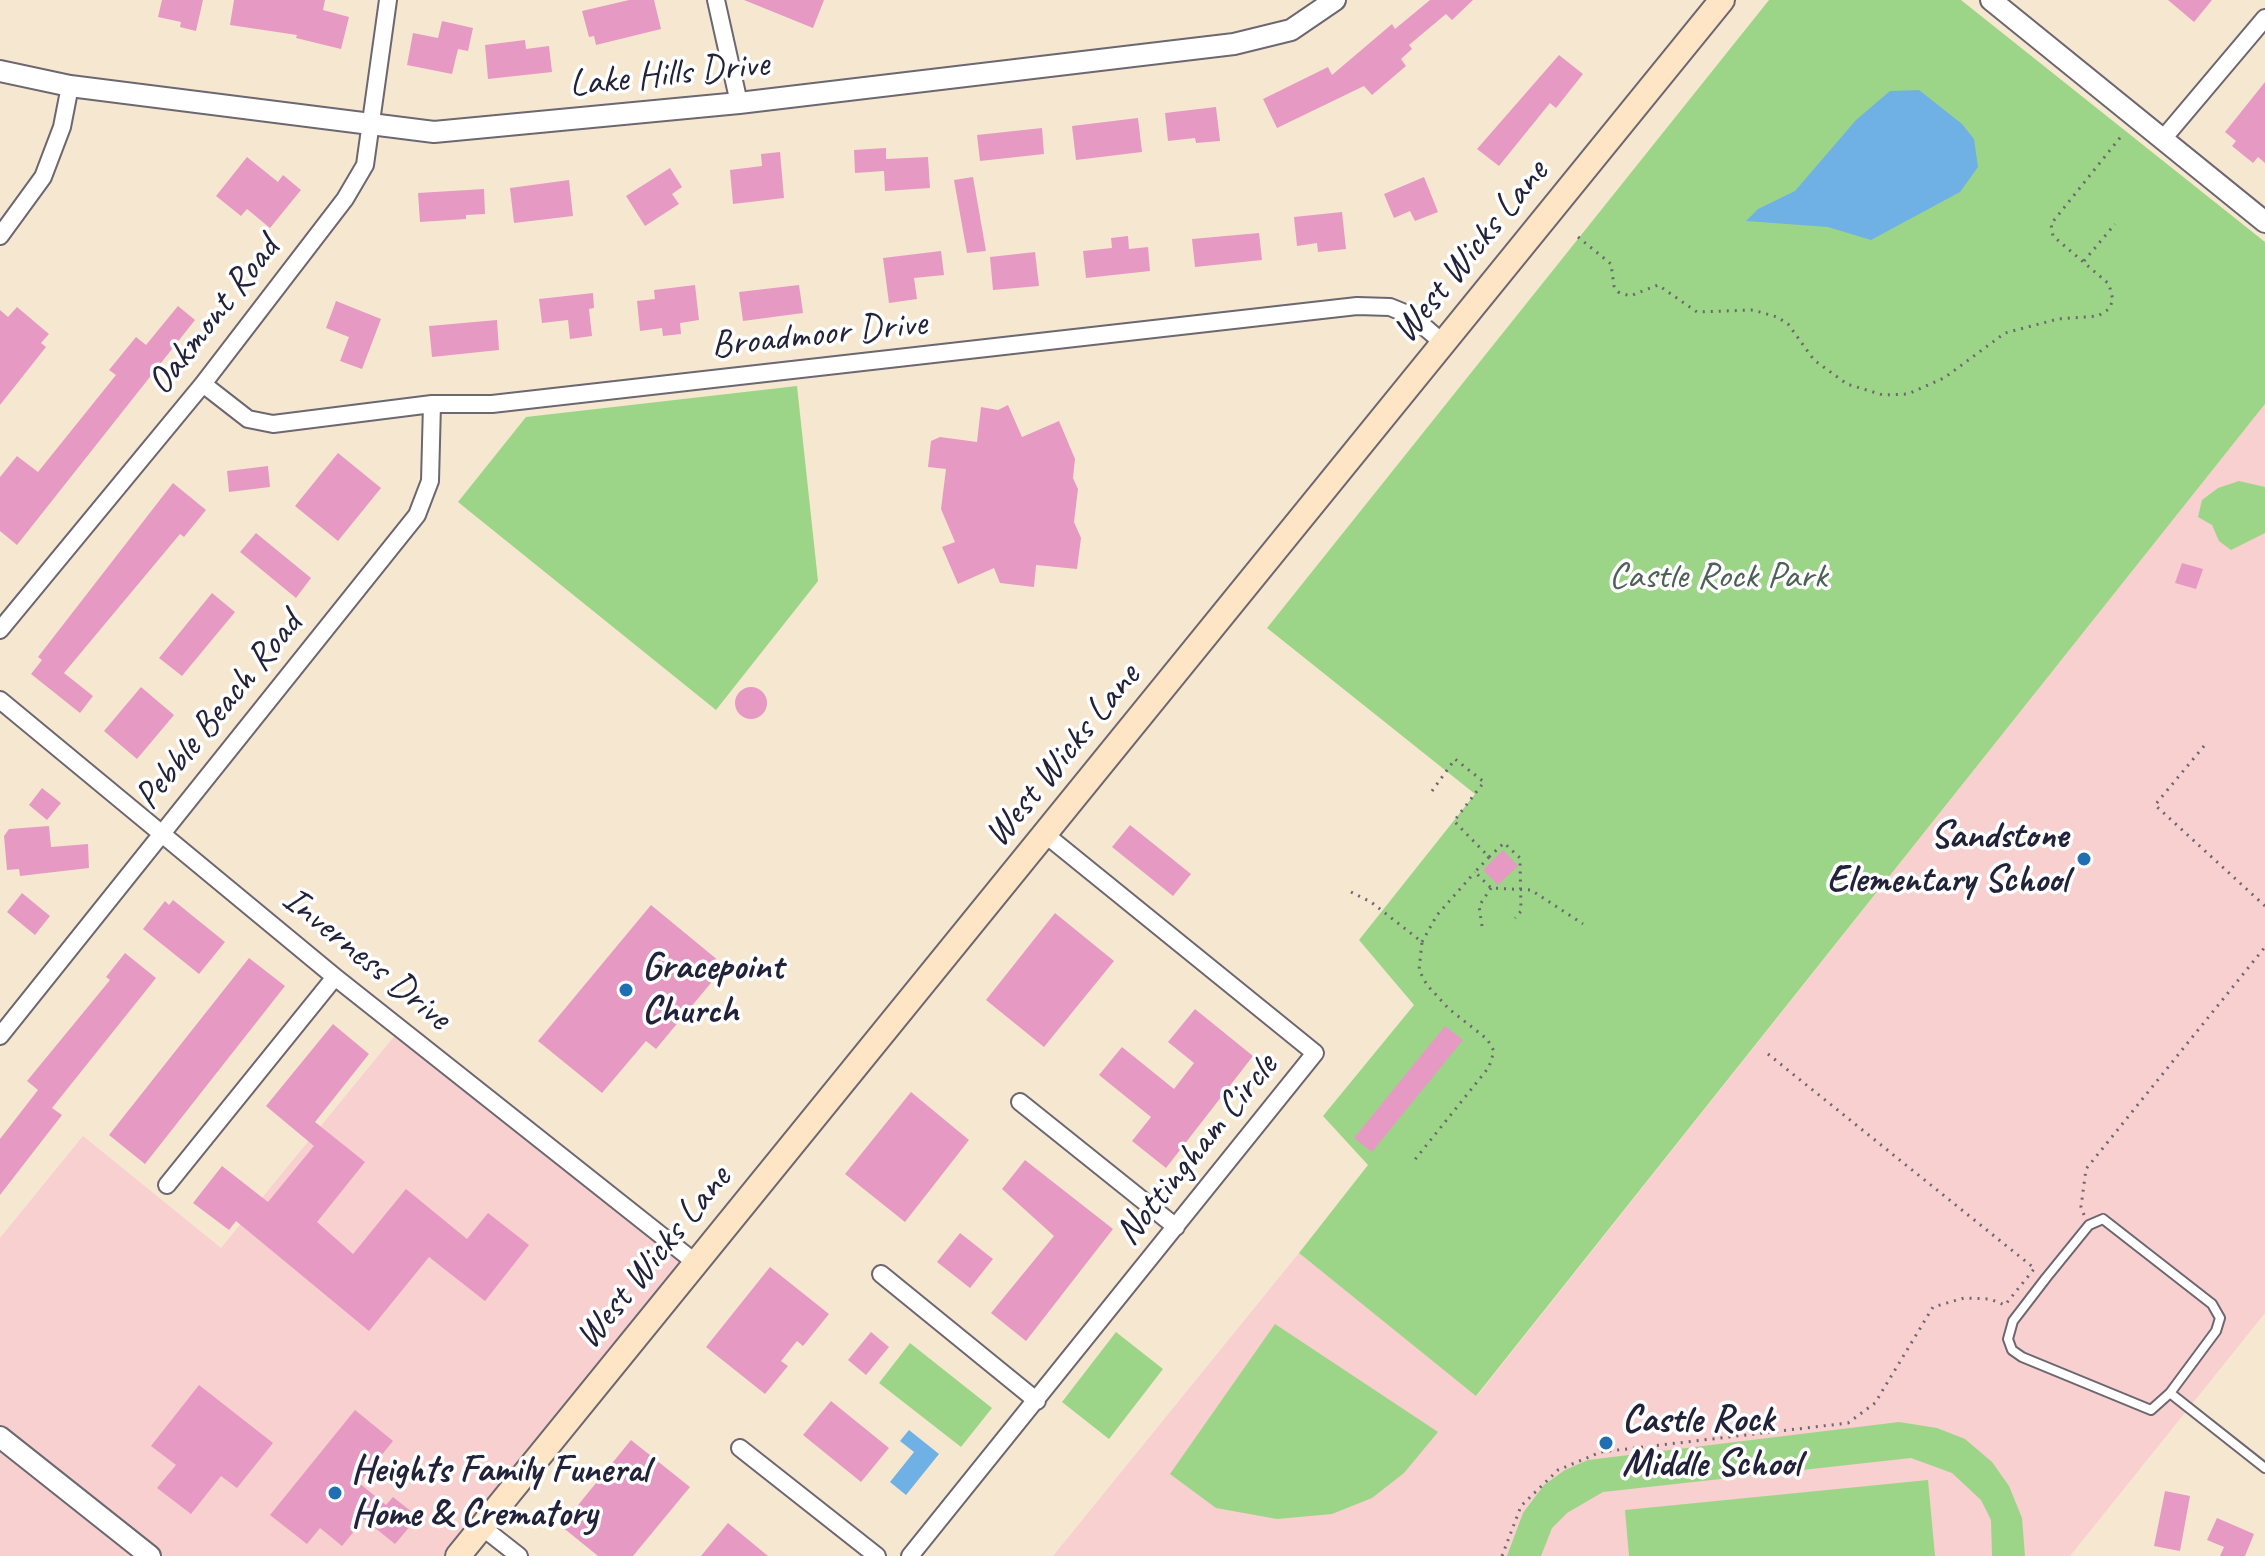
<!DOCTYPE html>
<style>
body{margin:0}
canvas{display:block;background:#f6e7d1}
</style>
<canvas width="2265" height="1556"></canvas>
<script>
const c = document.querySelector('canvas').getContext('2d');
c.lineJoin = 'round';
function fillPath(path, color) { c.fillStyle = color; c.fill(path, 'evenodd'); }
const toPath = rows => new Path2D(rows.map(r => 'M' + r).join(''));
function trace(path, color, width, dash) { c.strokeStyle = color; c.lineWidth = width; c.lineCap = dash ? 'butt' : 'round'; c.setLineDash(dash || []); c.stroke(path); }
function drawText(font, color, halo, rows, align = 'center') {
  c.font = font + ' Caveat,sans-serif'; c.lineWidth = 7; c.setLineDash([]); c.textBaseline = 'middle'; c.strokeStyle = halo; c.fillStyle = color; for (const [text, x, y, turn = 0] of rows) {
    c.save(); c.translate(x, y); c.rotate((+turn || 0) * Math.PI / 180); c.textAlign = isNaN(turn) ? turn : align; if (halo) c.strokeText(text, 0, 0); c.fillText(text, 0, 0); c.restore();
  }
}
fillPath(toPath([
 [2265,404,2265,1313,2070,1556,1053,1556,1299,1253,1477,1396],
 [401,1028,696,1263,458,1556,0,1556,0,1238,83,1136,221,1248]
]), '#f7d0cf');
fillPath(toPath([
 [1769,0,1961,0,2265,242,2265,404,1476,1396,1299,1253,1368,1165,1323,1116,1414,1005,1359,940,1475,794,1267,628],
 [797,386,818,581,716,710,458,502,526,417],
 [2239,481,2265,487,2265,533,2231,550,2219,541,2212,525,2198,517,2202,500,2218,488],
 [1275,1324,1438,1432,1404,1473,1372,1498,1332,1514,1277,1519,1216,1508,1170,1474],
 [1116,1332,1163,1369,1109,1439,1062,1402],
 [910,1343,992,1408,961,1447,879,1383],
 [1899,1422,1937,1428,1965,1439,1992,1462,2009,1486,2022,1518,2025,1556,1992,1556,1991,1520,1981,1500,1952,1473,1911,1458,1603,1492,1567,1513,1552,1528,1541,1556,1507,1556,1523,1513,1544,1485,1565,1470,1588,1460],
 [1928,1480,1935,1556,1629,1556,1625,1510]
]), '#9dd588');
fillPath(toPath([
 [1919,90,1962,124,1974,139,1978,167,1960,192,1871,240,1828,227,1746,221,1758,209,1795,191,1856,120,1890,91],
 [909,1430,939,1454,906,1495,890,1482,914,1452,900,1441]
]), '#6fb1e4');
fillPath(toPath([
 [162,0,203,0,196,31,180,27,181,22,158,17],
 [234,0,325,0,323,10,349,17,341,49,296,38,297,35,230,25],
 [629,0,654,0,661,29,596,45,594,36,589,37,582,11],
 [744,0,824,0,813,28],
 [1430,0,1473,0,1452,20,1446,14,1409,45,1412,49,1401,59,1406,66,1372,95,1364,86,1277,128,1263,99,1328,67,1332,75,1392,24,1395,29],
 [2168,0,2212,0,2194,22],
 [442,21,473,28,468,51,458,49,452,74,407,65,413,33,438,38],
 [525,40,526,49,549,46,552,72,488,79,485,45],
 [1559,55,1583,74,1556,108,1550,103,1499,166,1477,149],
 [2265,82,2265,163,2258,157,2253,163,2232,146,2236,141,2225,132],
 [1216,107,1220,141,1196,143,1195,138,1168,141,1165,113],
 [1138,118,1142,152,1076,160,1072,126],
 [1042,128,1044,154,980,161,977,135],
 [886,148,886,159,928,157,930,188,885,191,884,171,855,173,854,150],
 [780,152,784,198,733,204,730,170,762,166,761,154],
 [247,157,278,182,283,175,301,190,270,228,247,209,241,216,216,196],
 [670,168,682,187,672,194,679,204,645,226,626,196],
 [973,177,986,251,967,253,954,180],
 [1424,177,1438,212,1415,221,1410,211,1394,218,1384,194],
 [569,180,573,216,514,223,510,188],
 [484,189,485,214,466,215,466,219,420,222,418,193],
 [1342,212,1346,249,1318,252,1317,243,1297,246,1294,217],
 [1259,233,1262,260,1195,267,1192,239],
 [1128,236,1129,249,1148,247,1150,271,1086,278,1083,251,1112,248,1111,238],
 [941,251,944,275,914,278,917,299,889,303,883,258],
 [1035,252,1039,286,993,290,990,257],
 [695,285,699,320,680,323,681,334,663,336,662,328,640,331,637,301,655,299,654,290],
 [799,285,803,313,743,321,739,292],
 [593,293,594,308,589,309,592,336,570,339,568,320,542,323,539,299],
 [336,301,381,319,362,369,340,361,349,337,326,328],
 [178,306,195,320,17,545,0,531,0,477,17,456,38,472,116,375,109,370,136,337,146,345],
 [17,307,49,334,41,343,46,347,0,405,0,310,8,317],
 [497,320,499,350,432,357,429,326],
 [1008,405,1022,437,1059,421,1075,459,1073,478,1078,489,1074,522,1081,538,1077,569,1036,565,1034,587,1000,583,994,568,958,584,942,547,955,542,941,509,946,469,928,467,931,441,940,437,977,442,981,407,998,410],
 [338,453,381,488,338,541,295,506],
 [268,466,270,487,229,492,227,471],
 [173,483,206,510,184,537,180,534,64,673,93,696,80,713,31,674,42,660,38,657],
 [256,533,311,578,296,598,240,552],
 [2182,563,2203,569,2196,589,2175,583],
 [212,593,235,612,182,676,159,658],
 '735 703a16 16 0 1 1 32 0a16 16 0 1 1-32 0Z',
 [141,687,174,715,137,759,104,731],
 [42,788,61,803,47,820,29,805],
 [1130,825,1191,874,1173,896,1112,847],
 [49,826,51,847,88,844,89,868,20,876,19,869,7,870,4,836,9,829],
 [1503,850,1518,866,1498,885,1483,870],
 [22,893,50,916,35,935,7,912],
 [173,900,225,942,199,974,143,929,165,901,169,905],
 [651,905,725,966,656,1049,646,1041,602,1093,538,1041],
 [1055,913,1114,961,1044,1047,986,1000],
 [125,953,156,978,52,1108,62,1115,0,1195,0,1139,38,1090,27,1081,110,980,106,977],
 [249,958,285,986,145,1164,109,1135],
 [1195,1009,1253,1056,1166,1168,1132,1141,1151,1117,1099,1075,1122,1047,1174,1089,1194,1063,1168,1042],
 [333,1024,369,1054,315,1122,365,1162,317,1222,353,1254,406,1189,467,1239,488,1213,529,1245,485,1301,429,1257,369,1331,236,1221,229,1230,193,1203,222,1166,268,1202,314,1146,266,1106],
 [1445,1026,1463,1040,1372,1152,1354,1138],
 [911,1092,969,1140,905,1222,845,1174],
 [1025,1160,1113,1229,1026,1341,991,1313,1054,1236,1002,1189],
 [960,1233,993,1259,970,1288,937,1262],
 [770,1267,829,1314,803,1346,797,1341,781,1361,788,1366,765,1394,706,1347],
 [871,1332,889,1347,866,1375,848,1360],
 [199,1385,273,1443,237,1488,221,1476,191,1514,157,1488,176,1465,151,1446],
 [831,1401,889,1448,861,1482,803,1435],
 [355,1410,393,1441,359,1483,386,1505,393,1497,418,1517,395,1544,364,1519,342,1546,320,1528,307,1544,270,1515],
 [631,1440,690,1487,633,1556,598,1556,561,1526],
 [2165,1491,2190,1496,2180,1551,2154,1546],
 [2217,1518,2254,1534,2245,1556,2220,1556,2224,1547,2207,1540],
 [728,1523,768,1556,701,1556]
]), '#e69ac3');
const service = toPath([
 [2103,1219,2212,1304,2220,1318,2216,1331,2170,1393,2151,1410,2022,1357,2012,1350,2008,1339,2013,1321,2046,1278,2089,1225,2103,1219],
 [2170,1393,2265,1468]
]);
const minor = toPath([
 [716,0,739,103],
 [2162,140,2265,18],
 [0,236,43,177,62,127,70,86],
 [203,384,248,419,273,424,432,404,492,404,1357,306,1390,307,1412,316,1443,343],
 [0,630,203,384,345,199,365,165,388,0],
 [0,700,335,977,696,1263],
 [0,1036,417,515,430,481,432,404],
 [1020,1102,1176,1227],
 [167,1185,335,977],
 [881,1274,1037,1401],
 [740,1448,877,1556],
 [482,1527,519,1556],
 [910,1556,1315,1053,1046,835]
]);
const tertiary = toPath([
 [1991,0,2265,222],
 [0,71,70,86,434,132,739,103,1234,44,1291,30,1335,0],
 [0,1437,150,1556]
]);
const secondary = toPath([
 [458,1556,1722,0]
]);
trace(service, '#6c6770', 12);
trace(minor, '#6c6770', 20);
trace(tertiary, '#6c6770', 24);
trace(secondary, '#6c6770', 28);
trace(toPath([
 [1578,237,1611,264,1614,286,1618,292,1630,296,1658,285,1697,312,1753,310,1777,317,1788,324,1814,360,1847,384,1883,395,1908,394,1944,378,2005,333,2058,319,2098,316,2109,309,2113,300,2109,284,2053,236,2051,224,2123,134],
 [2084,261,2115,224],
 [2204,746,2155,805,2265,906],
 [1432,791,1455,759,1484,782,1454,821,1489,857,1475,872,1491,888,1531,890,1583,924],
 [1489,857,1504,843,1520,858,1521,911,1515,918],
 [1351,892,1371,902,1422,942,1419,970,1427,985,1449,1009,1487,1039,1494,1051,1489,1067,1413,1162],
 [1482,926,1479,906,1491,888],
 [1422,942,1437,915,1475,872],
 [1768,1054,2034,1268],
 [2084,1215,2081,1207,2086,1169,2265,947],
 [1502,1556,1521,1506,1558,1470,1601,1452,1848,1423,1875,1403,1933,1307,1964,1298,1990,1299,2005,1305,2034,1269]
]), '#6c6770', 3, [2, 6]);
trace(service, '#fff', 8);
trace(minor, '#fff', 16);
trace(tertiary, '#fff', 20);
trace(secondary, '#fde5c5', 24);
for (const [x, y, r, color] of [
 [2084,859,8,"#1f6fb2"],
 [626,990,8,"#1f6fb2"],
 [1606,1443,8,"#1f6fb2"],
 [335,1493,8,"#1f6fb2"]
]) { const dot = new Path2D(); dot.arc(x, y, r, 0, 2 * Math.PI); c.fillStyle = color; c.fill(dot); trace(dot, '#fff', 3); }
drawText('38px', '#22223b', '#fff', [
 ["Lake Hills Drive",669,75,-6],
 ["West Wicks Lane",1471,252,-51],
 ["Oakmont Road",214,316,-52],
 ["Broadmoor Drive",819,335,-6],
 ["Pebble Beach Road",219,711,-51],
 ["West Wicks Lane",1063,756,-51],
 ["Inverness Drive",366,959,39],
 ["Nottingham Circle",1197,1150,-51],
 ["West Wicks Lane",654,1258,-51]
]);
drawText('38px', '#4d6156', '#fff', [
 ["Castle Rock Park",1718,577]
]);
drawText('bold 38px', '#22223b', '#fff', [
 ["Sandstone",2068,837,"right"],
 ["Elementary School",2068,881,"right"],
 ["Gracepoint",642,968],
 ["Church",642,1012],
 ["Castle Rock",1622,1421],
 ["Middle School",1622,1465],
 ["Heights Family Funeral",351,1471],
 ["Home & Crematory",351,1515]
], 'left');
</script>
